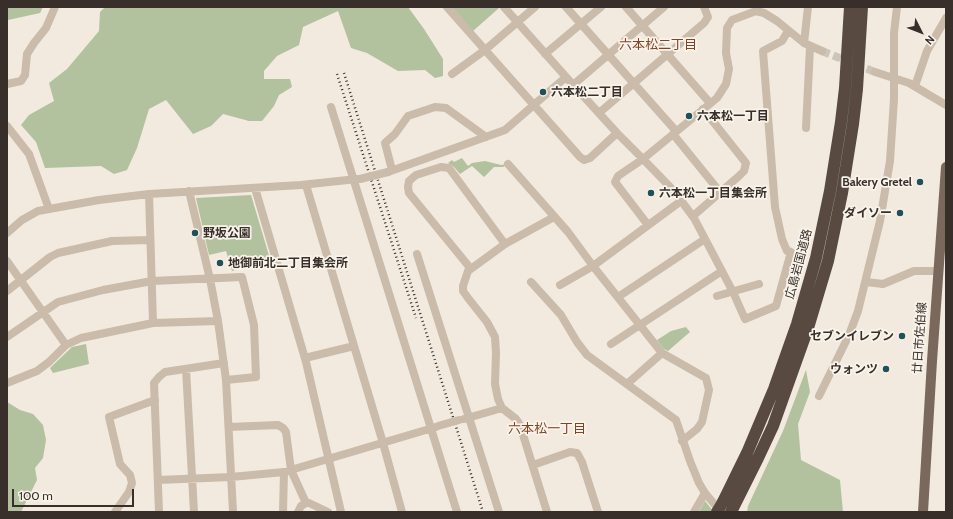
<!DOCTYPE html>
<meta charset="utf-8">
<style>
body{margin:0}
#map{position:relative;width:953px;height:519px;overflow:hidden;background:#f2eade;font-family:Cabin,sans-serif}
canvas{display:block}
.frame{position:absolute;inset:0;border:8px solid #382f2a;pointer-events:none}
.north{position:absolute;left:901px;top:12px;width:40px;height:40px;-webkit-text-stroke:3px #f9f4eb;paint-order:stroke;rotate:132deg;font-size:11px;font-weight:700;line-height:16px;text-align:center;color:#382f2a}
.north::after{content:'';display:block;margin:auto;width:14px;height:18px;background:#382f2a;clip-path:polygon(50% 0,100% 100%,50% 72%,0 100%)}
.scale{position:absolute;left:12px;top:489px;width:122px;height:18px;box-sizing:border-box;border:2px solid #382f2a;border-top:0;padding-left:5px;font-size:12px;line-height:14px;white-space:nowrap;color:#382f2a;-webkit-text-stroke:3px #f9f4eb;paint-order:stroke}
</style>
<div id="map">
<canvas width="953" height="519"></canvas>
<div class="frame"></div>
<div class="north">N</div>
<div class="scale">100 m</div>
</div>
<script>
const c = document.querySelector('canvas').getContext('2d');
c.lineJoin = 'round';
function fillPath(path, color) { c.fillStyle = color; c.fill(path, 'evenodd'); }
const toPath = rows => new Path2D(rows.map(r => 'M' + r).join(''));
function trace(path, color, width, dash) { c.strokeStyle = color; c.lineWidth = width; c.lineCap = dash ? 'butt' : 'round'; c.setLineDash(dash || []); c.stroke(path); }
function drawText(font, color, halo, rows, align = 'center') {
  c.font = font + ' Cabin,"Noto Sans JP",sans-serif'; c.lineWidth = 3.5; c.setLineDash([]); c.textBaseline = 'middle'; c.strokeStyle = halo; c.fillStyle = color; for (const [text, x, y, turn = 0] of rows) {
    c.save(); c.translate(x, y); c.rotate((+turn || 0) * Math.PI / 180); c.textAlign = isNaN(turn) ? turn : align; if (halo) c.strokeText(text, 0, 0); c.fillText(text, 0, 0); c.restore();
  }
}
fillPath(toPath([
 [7,7,43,7,40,13,8,20],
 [105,7,408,7,424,29,443,59,443,76,435,78,425,70,398,71,367,53,351,48,338,11,303,27,299,45,277,56,264,71,264,79,290,79,292,87,279,95,274,106,262,121,249,121,223,114,211,126,193,134,166,100,149,109,137,148,127,170,114,174,101,166,45,168,36,142,21,125,29,115,54,101,49,83,67,69,99,31,100,12],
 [452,7,498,7,499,8,473,31],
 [462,158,468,166,472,163,485,161,501,165,508,164,503,167,494,167,484,177,472,166,460,174,454,167,448,163,452,160,454,162],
 [251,195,270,259,232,271,226,251,209,255,196,198],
 [686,327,690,332,668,351,664,349,657,340,671,331],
 [86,344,89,364,53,373,50,368,72,347],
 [806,370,810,392,798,424,801,460,840,480,843,512,747,512,748,506,783,431],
 [7,402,20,410,33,414,43,425,46,440,43,458,35,468,37,480,21,512,7,512],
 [705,501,714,512,699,512]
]), '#b2c19e');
trace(toPath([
 [822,51,875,72]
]), '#cdc5ba', 8, [8, 4]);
trace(toPath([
 [447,7,580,157,584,160,590,158,617,133],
 [504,7,566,77],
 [566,7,676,131],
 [626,7,710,103],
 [804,43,808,7],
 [545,54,601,7],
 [875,72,909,83,946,105],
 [452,74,485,50,535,7],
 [7,84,21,81,25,75,27,54,34,43,46,28,55,7],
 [573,85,664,7],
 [915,86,927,51,946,18],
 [331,107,457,512],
 [599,113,704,23,708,17,704,7],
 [7,126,29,154,49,209],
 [806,128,810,47],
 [673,134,720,192],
 [508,164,568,232,593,266,662,353,706,378,709,390,702,422,697,429,682,441],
 [392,170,385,143,395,134,408,116,435,107,446,108,486,137],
 [388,172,505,130,566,77,617,133,643,159,717,98,726,84,729,69,726,53,727,28,732,20,756,11,764,13,777,21,804,43,822,51],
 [306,185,383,443,402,512],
 [255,188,306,362,341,512],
 [189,191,210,279,218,321,226,380,233,512],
 [149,194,153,323],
 [693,216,739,176,744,171,746,163,703,109],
 [648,225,615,182,618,176,643,159,674,191,694,218,733,292,745,319,776,306,791,252,787,251,782,239,775,207,763,51,782,41,788,31],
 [7,233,22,220,38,211,99,200,149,194,301,185,357,179],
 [417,254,499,512],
 [7,261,66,345],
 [471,269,409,193,408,187,409,181,416,175,441,167,449,168,505,244],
 [531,282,561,315,577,342,587,355,676,420,690,461,699,483,705,493,721,512],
 [866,282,883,284,914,271,938,271],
 [560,285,593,266,681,201],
 [7,291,50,257,58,253,112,241,150,240],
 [717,296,759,284],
 [618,297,705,239],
 [7,337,58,302,103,290,152,281,242,277,254,325,256,377,226,380],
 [611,344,722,271],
 [305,358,354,346],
 [186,369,194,512],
 [7,383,37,371,49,362,66,345,81,338,153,323,218,321],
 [627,384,662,353],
 [819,396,849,335,858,311,880,221,890,161,894,99,894,33,897,7],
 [464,419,502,408],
 [229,427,278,425,283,428,286,432,291,470,306,503],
 [533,465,570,452,577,453,582,462,598,512],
 [158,480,231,477,284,472,436,427],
 [115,512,129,492,132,483,130,475,120,464,109,417,155,400],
 [159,512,154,383,159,377,165,372,224,363],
 [283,512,284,472],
 [298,512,301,506,306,503,309,503,328,512],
 [547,512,520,425,516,419,502,408,498,399,495,384,496,353,495,337,487,322,468,298,463,291,463,286,468,271,505,244,554,217],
 [694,512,705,493]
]), '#cabbaa', 8);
trace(toPath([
 [923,512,932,361,946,167]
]), '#79685b', 10);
trace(toPath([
 [723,502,747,453,774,389,797,324,816,258,830,191,841,122,845,88,850,7],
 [731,512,758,458,773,426,808,328,828,261,842,193,853,124,857,89,862,7]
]), '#584a41', 12);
trace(toPath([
 [344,73,483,512],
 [337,74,416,318]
]), '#382f2a', 2.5, [1, 3]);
trace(toPath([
 [360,179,388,172],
 [438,426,459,420]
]), '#cabbaa', 8);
trace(toPath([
 [717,512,723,502]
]), '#584a41', 12);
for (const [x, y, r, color] of [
 [543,92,4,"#205058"],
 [689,116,4,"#205058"],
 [920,182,4,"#205058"],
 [651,193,4,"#205058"],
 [900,213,4,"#205058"],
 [195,233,4,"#205058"],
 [220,263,4,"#205058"],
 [902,336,4,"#205058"],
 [886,369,4,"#205058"]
]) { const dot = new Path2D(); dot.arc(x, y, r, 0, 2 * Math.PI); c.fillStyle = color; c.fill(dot); trace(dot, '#f9f4eb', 1.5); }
drawText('bold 12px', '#382f2a', '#f9f4eb', [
 ["六本松二丁目",551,92],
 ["六本松一丁目",697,116],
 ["Bakery Gretel",912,182,"right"],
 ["六本松一丁目集会所",659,193],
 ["ダイソー",892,213,"right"],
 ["野坂公園",203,233],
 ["地御前北二丁目集会所",228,263],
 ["セブンイレブン",894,336,"right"],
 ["ウォンツ",878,369,"right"]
], 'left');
drawText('12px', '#382f2a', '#f9f4eb', [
 ["広島岩国道路",799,264,-75],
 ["廿日市佐伯線",920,338,-86]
]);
drawText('13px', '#844325', '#f9f4eb', [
 ["六本松二丁目",658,45],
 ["六本松一丁目",547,429]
]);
</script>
